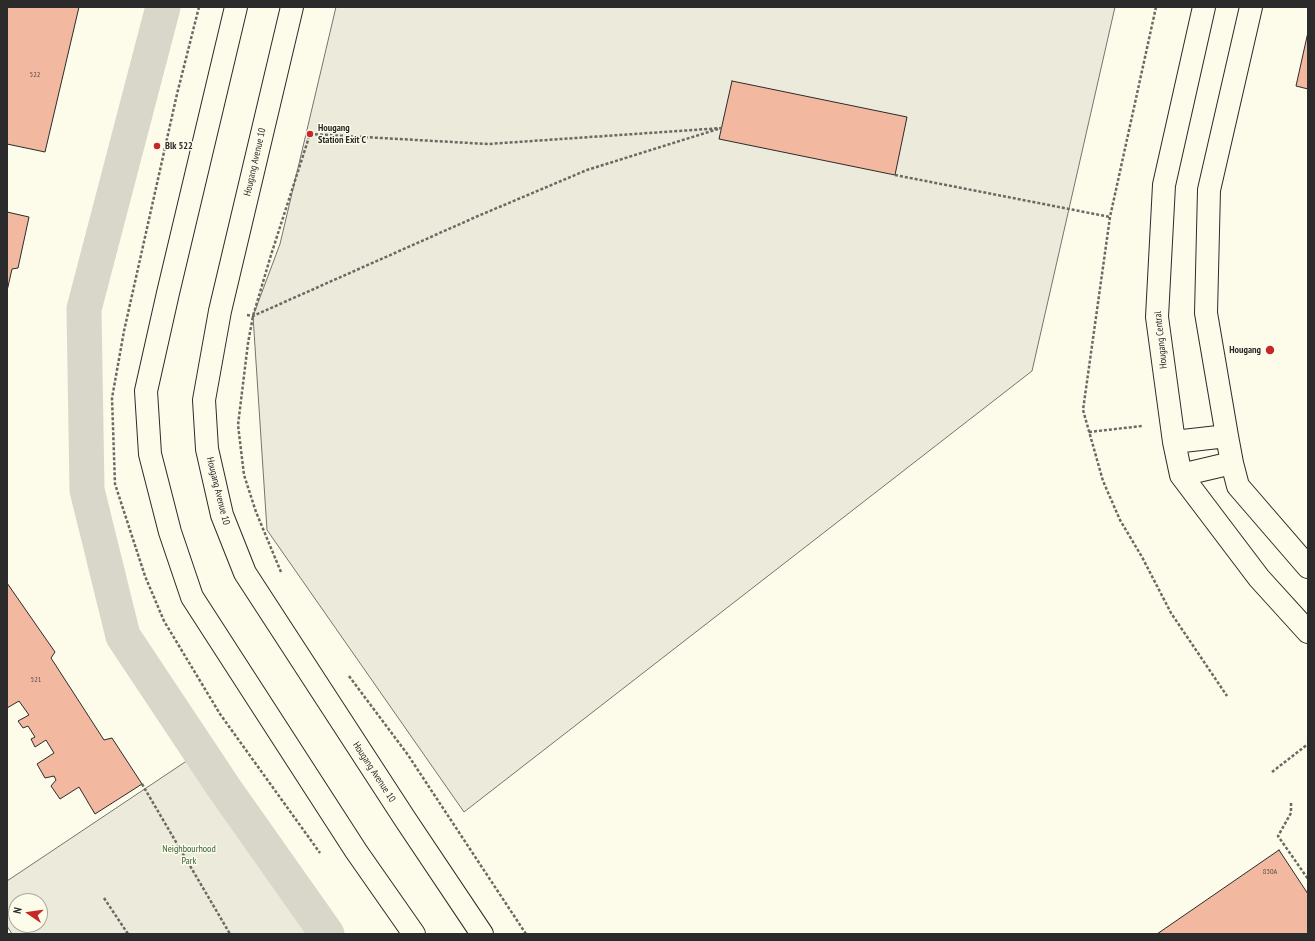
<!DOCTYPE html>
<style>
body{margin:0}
#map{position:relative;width:1315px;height:941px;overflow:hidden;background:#fdfbea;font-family:"PT Sans Narrow",sans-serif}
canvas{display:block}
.frame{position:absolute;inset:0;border:8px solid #2b2b2b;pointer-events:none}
.north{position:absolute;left:8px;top:893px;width:40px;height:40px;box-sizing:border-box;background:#fdfbea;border:1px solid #a9a89e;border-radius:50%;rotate:283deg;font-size:11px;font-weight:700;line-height:16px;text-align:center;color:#2b2b2b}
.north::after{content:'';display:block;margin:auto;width:14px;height:18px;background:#c62828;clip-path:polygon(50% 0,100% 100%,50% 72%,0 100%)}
</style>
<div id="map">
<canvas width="1315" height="941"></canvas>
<div class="frame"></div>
<div class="north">N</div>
</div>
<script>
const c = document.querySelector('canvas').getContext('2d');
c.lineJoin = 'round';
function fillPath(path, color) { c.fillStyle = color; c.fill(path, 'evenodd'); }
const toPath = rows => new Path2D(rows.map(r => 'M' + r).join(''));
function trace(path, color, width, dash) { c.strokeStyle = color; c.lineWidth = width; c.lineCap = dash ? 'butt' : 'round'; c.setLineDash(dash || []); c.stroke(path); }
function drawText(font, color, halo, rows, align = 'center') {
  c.font = font + ' "PT Sans Narrow",sans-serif'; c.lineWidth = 3; c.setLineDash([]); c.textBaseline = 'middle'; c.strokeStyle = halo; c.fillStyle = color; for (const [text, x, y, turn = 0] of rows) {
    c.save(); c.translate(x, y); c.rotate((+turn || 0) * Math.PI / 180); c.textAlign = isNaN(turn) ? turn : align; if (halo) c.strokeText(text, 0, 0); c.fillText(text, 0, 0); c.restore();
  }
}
const green = toPath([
 [336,7,1115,7,1032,371,464,812,267,530,253,316,280,244,336,7],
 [209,746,343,934,12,934,7,926,7,881,209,746],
 [16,901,40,901,40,925,16,925,16,901]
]);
fillPath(green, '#ecebdb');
trace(green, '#74746e', 1);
trace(toPath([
 [163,7,84,309,87,490,123,636,224,788,327,934]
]), '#d8d7c9', 35);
const building = toPath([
 [7,7,79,7,45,152,7,144,7,7],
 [1308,32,1308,89,1296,86,1308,32],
 [732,81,907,117,895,175,719,139,732,81],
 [7,212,29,217,18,268,12,269,7,291,7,212],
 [7,583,55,652,51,658,104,740,112,738,142,784,95,814,79,787,60,799,51,786,56,780,54,776,45,778,37,764,54,753,46,740,35,747,31,739,35,737,28,726,23,728,18,721,29,715,19,701,7,708,7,583],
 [1279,850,1308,894,1308,934,1157,934,1279,850]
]);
fillPath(building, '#f2b8a0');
trace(building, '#2b2b2b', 1);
const minor = toPath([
 [1204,7,1164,185,1157,317,1174,442,1181,475,1259,578,1308,632],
 [1251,7,1209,190,1206,313,1227,436,1232,463,1238,486,1308,567],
 [1174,442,1227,436],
 [1181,475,1232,463]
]);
const major = toPath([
 [236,7,168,293,146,391,150,454,170,532,192,597,356,851,414,934],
 [292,7,220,311,204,400,207,449,222,515,245,573,405,819,482,934]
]);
trace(minor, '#2b2b2b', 24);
trace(major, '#2b2b2b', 24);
trace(toPath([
 [199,7,177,94,124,331,112,398,115,484,145,576,164,621,220,714,320,853],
 [1156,7,1110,217,1083,410,1103,481,1120,520,1142,557,1171,613,1227,696],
 [895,175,1110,217],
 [247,315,253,316,478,216,587,170,718,129],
 [1089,432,1142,426],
 [281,572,256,512,244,475,238,425,248,343,253,316,271,255,310,134,488,144,722,128],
 [349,676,408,755,526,934],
 [1272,772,1308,744],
 [142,784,230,934],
 [1291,803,1291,813,1278,836,1308,879],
 [104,898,128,934]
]), '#6a6964', 2.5, [3, 2]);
trace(minor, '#fdfbea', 22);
trace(major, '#fdfbea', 22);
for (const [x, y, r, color] of [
 [310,134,4,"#c62828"],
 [157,146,4,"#c62828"],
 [1270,350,5,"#c62828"]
]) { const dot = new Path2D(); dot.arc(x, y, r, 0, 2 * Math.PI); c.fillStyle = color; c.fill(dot); trace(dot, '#fdfbea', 1.5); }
drawText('8px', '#5d4e48', null, [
 ["522",35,75],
 ["521",36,680],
 ["830A",1270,872]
]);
drawText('bold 10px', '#2b2b2b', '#fdfbea', [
 ["Hougang",318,128],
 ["Station Exit C",318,140],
 ["Blk 522",165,146],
 ["Hougang",1261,350,"right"]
], 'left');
drawText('10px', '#2b2b2b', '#fdfbea', [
 ["Hougang Avenue 10",255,162,-77],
 ["Hougang Central",1161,340,-96],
 ["Hougang Avenue 10",218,491,76],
 ["Hougang Avenue 10",374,772,57]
]);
drawText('10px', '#34623c', '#fdfbea', [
 ["Neighbourhood",189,849],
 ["Park",189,861]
]);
</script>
